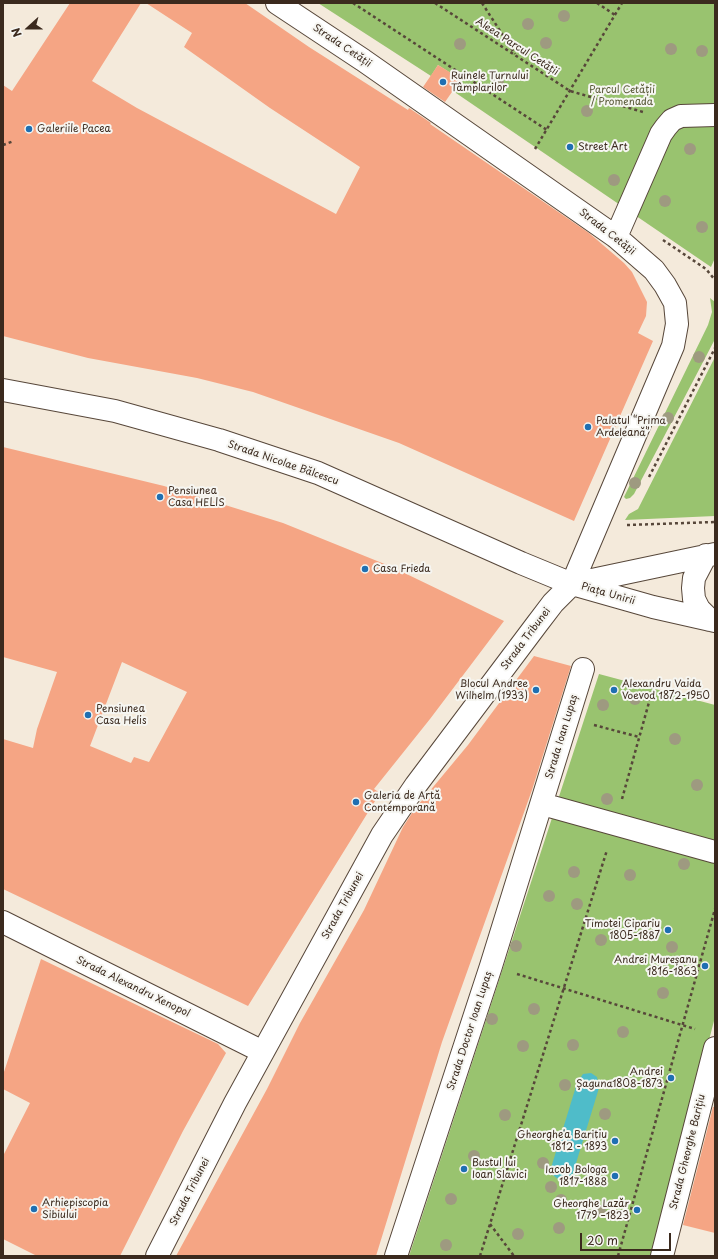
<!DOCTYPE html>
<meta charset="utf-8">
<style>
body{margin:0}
#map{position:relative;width:718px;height:1259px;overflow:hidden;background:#f4eadb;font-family:"Playpen Sans",sans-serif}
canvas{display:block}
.frame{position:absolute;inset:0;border:4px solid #3b2a1e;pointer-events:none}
.north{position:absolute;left:8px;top:8px;width:40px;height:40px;-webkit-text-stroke:3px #f6f6f2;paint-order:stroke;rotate:249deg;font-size:11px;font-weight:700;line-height:16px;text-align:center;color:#3b2a1e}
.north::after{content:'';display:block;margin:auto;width:14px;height:18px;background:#3b2a1e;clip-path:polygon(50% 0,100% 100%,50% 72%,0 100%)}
.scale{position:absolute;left:580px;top:1233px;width:91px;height:18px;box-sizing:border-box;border:2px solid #3b2a1e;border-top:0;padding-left:5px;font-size:12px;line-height:14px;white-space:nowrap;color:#3b2a1e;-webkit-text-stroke:3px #f6f6f2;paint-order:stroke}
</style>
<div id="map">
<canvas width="718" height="1259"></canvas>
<div class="frame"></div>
<div class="north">N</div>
<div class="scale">20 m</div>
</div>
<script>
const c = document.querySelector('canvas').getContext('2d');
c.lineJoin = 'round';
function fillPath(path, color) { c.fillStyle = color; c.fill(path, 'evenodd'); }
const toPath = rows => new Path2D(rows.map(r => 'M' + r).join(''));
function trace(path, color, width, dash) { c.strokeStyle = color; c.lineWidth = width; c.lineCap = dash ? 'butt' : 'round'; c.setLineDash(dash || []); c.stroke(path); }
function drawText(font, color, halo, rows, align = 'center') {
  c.font = font + ' "Playpen Sans",sans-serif'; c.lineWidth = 4; c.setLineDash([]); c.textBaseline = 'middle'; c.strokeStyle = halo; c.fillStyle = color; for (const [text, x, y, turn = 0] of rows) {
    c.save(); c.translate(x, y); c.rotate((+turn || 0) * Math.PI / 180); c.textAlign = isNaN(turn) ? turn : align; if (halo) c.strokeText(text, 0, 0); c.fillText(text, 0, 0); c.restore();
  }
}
fillPath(toPath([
 [318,3,715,3,715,258,711,267,453,91,460,79,438,65,431,76],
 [710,298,715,302,714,341,634,494,630,498,626,499,624,497,708,325,712,312],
 [715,357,715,516,625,520,629,514,638,509],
 [599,674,715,705,715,1017,653,1256,409,1256]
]), '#99c36f');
fillPath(toPath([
 [591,1073,597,1077,599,1088,573,1173,569,1179,559,1180,553,1175,551,1168,577,1083,583,1074]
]), '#4fbcc9');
fillPath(toPath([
 [70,3,141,3,92,81,137,108,336,214,360,167,270,108,184,47,192,33,146,3,245,3,309,47,408,110,409,108,431,123,430,124,589,233,624,263,632,272,647,302,646,316,638,333,653,341,574,521,399,443,253,392,197,378,88,358,3,336,3,85,12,91],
 [438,65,461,79,445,102,423,87],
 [3,447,164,486,283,523,392,567,504,621,430,719,374,789,380,793,248,1006,3,889,3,739,33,748,37,729,57,672,3,657],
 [122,662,187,692,149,762,134,757,131,763,90,746],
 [534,656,571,666,532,790,442,1042,376,1256,176,1256,267,1089,300,1023,364,910,403,827,414,810,468,745],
 [41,959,218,1044,226,1053,183,1131,120,1256,37,1256,3,1239,3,1156,30,1103,3,1089,3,1075],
 [713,1107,715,1107,715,1233,683,1225]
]), '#f5a584');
const minor = toPath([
 [616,237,661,134,666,127,672,120,681,116,715,115],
 [3,390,115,411,219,440,318,473,521,563,572,584,653,607,715,621],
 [706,555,694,578,693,588,694,599,699,609,710,620],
 [573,584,715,554],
 [542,804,715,852],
 [3,922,263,1052],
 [157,1256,235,1103,382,835,416,785,537,624,553,603,572,584,673,346,677,324,675,303,665,285,654,270,616,237,363,60,277,3],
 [396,1256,491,966,583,669],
 [662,1256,715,1048]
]);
trace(minor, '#57473a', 24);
trace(toPath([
 [353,3,547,130],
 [435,3,570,91,643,112],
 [482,3,515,54],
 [597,3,615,15],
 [3,145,14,141],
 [535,149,622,3],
 [663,240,706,269,715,280],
 [649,477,715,348],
 [627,525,715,522],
 [594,725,639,737],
 [622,799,653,688],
 [517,974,695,1029],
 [490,1224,514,1256],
 [480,1256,607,850],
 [618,1256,715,909]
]), '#57473a', 2.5, [3, 3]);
trace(minor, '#fff', 22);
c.fillStyle = '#9e9a80';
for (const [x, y] of [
 [564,16],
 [528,24],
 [546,43],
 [460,44],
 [671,49],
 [702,51],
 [498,81],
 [587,111],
 [690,149],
 [614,180],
 [665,201],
 [702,227],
 [699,357],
 [668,418],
 [635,483],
 [635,699],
 [603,705],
 [675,739],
 [697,785],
 [607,799],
 [684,864],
 [574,872],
 [630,875],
 [549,896],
 [577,904],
 [632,927],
 [601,940],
 [516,946],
 [672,947],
 [663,993],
 [534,1009],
 [492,1019],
 [623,1032],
 [573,1045],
 [523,1046],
 [565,1085],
 [605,1114],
 [505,1115],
 [593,1144],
 [474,1156],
 [543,1163],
 [551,1187],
 [451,1199],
 [561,1200],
 [600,1211],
 [559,1228],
 [518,1234],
 [446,1245]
]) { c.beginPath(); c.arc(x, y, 6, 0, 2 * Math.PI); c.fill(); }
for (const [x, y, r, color] of [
 [443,82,4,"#1f6fb2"],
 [29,129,4,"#1f6fb2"],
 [570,147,4,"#1f6fb2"],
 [588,427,4,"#1f6fb2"],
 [160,497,4,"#1f6fb2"],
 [365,569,4,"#1f6fb2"],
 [536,690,4,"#1f6fb2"],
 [614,690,4,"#1f6fb2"],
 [88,715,4,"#1f6fb2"],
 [356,802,4,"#1f6fb2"],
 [668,930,4,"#1f6fb2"],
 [705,966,4,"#1f6fb2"],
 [671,1078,4,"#1f6fb2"],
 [615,1141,4,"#1f6fb2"],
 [464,1169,4,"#1f6fb2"],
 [615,1176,4,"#1f6fb2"],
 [34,1209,4,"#1f6fb2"],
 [637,1210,4,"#1f6fb2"]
]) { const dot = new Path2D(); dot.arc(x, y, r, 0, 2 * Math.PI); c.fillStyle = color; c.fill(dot); trace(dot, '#f6f6f2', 1.5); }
drawText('10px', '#3b2a1e', '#f6f6f2', [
 ["Strada Cetății",342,46,34],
 ["Aleea Parcul Cetății",517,47,33],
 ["Strada Cetății",607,232,38],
 ["Strada Nicolae Bălcescu",283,463,19],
 ["Piața Unirii",608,594,16],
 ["Strada Tribunei",526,639,-53],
 ["Strada Ioan Lupaș",562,737,-73],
 ["Strada Tribunei",343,906,-61],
 ["Strada Alexandru Xenopol",133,987,26],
 ["Strada Doctor Ioan Lupaș",470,1031,-72],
 ["Strada Gheorghe Barițiu",688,1152,-76],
 ["Strada Tribunei",190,1192,-63]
]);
drawText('10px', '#3b2a1e', '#f6f6f2', [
 ["Ruinele Turnului",451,76],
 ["Tâmplarilor",451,88],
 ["Galeriile Pacea",37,129],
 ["Street Art",578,147],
 ["Palatul “Prima",596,421],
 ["Ardeleană”",596,433],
 ["Pensiunea",168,491],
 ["Casa HELIS",168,503],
 ["Casa Frieda",373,569],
 ["Blocul Andree",528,684,"right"],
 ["Wilhelm (1933)",528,696,"right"],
 ["Alexandru Vaida",622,684],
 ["Voevod 1872-1950",622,696],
 ["Pensiunea",96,709],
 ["Casa Helis",96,721],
 ["Galeria de Artă",364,796],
 ["Contemporană",364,808],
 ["Timotei Cipariu",660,924,"right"],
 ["1805-1887",660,936,"right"],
 ["Andrei Mureșanu",697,960,"right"],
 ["1816-1863",697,972,"right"],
 ["Andrei",663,1072,"right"],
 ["Şaguna1808-1873",663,1084,"right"],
 ["Gheorghe'a Barițiu",607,1135,"right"],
 ["1812 - 1893",607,1147,"right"],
 ["Bustul lui",472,1163],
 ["Ioan Slavici",472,1175],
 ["Iacob Bologa",607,1170,"right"],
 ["1817-1888",607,1182,"right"],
 ["Arhiepiscopia",42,1203],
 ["Sibiului",42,1215],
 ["Gheorghe Lazăr",629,1204,"right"],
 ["1779 –1823",629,1216,"right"]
], 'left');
drawText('10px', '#575836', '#f6f6f2', [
 ["Parcul Cetății",622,90],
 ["/ Promenada",622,102]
]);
</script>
